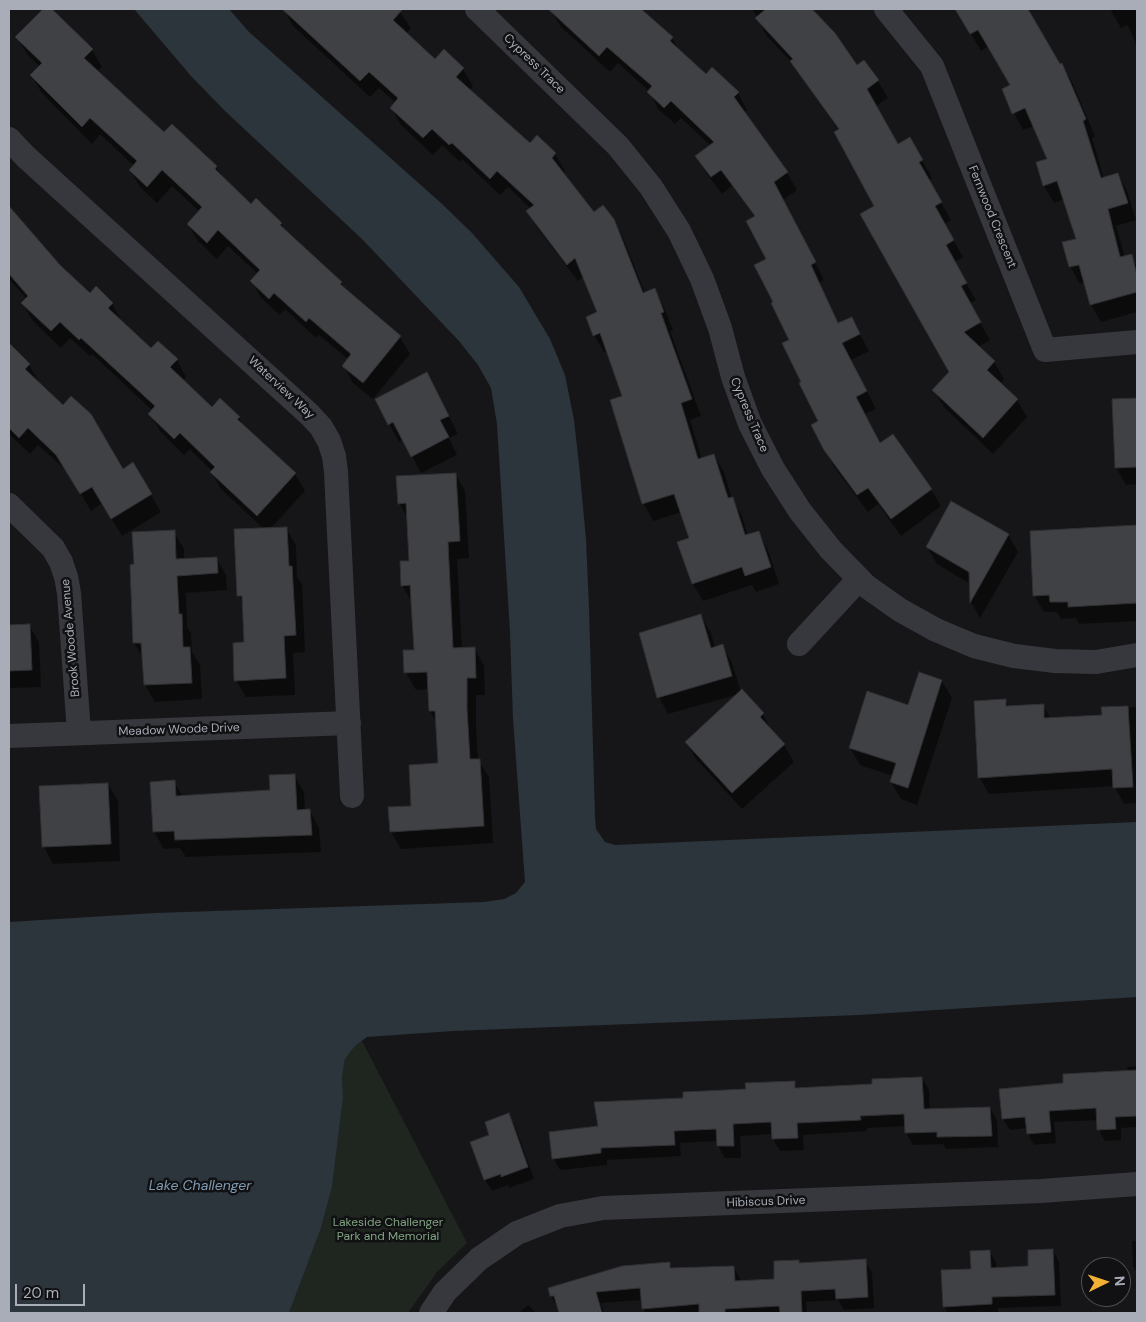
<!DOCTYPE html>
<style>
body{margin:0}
#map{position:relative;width:1146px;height:1322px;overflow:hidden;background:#161618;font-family:"DM Sans",sans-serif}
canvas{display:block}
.frame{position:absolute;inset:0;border:10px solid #a8adb8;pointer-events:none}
.north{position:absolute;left:1081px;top:1257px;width:50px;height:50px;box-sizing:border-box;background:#111113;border:1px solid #4d4f55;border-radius:50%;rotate:86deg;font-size:14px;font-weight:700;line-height:20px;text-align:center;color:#a8adb8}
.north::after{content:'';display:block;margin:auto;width:18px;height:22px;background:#f2b134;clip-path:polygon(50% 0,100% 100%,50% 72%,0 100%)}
.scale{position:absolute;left:15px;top:1284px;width:70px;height:22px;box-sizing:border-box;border:2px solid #a8adb8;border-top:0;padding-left:6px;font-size:15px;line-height:18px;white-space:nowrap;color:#a8adb8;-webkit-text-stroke:4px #111113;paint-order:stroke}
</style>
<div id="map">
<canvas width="1146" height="1322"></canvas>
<div class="frame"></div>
<div class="north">N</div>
<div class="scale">20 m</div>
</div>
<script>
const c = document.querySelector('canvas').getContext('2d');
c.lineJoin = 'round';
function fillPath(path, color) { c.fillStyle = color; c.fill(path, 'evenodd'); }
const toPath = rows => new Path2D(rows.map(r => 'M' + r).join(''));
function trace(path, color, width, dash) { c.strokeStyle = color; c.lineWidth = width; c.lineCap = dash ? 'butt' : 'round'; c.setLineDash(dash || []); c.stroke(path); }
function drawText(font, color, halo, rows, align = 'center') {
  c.font = font + ' "DM Sans",sans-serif'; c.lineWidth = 5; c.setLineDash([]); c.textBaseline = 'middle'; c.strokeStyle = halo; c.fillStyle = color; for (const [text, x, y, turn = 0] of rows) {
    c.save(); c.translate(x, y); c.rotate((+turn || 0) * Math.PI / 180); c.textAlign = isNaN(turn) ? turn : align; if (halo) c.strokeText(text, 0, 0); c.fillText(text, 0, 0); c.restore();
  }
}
fillPath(toPath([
 [362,1041,467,1243,437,1272,408,1313,289,1313,321,1228,332,1187,343,1098,342,1077,345,1059,355,1046]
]), '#1e261f');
fillPath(toPath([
 [134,9,229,9,249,32,441,203,472,233,519,287,550,339,565,375,574,420,579,464,586,539,589,607,595,818,596,829,605,842,615,845,1137,822,1137,997,859,1015,453,1031,367,1037,355,1046,345,1059,342,1077,343,1098,332,1187,321,1228,289,1313,9,1313,9,922,155,913,484,902,504,899,516,893,525,882,513,719,510,632,497,424,491,388,478,365,459,341,362,239,225,111,191,76]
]), '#2c353c');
fillPath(toPath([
 [44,9,50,9,92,50,102,67,97,71,164,134,172,126,216,167,224,179,251,205,281,224,285,232,341,283,344,290,400,337,410,354,373,399,353,383,344,366,349,360,319,335,316,338,285,309,280,315,261,298,252,281,258,274,228,246,217,259,198,241,188,224,200,212,172,186,157,203,140,187,130,170,134,166,100,134,92,144,41,92,32,75,40,67,27,54,17,37],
 [284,9,398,9,411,28,406,34,435,60,444,51,463,69,473,86,469,91,530,145,537,137,555,154,565,171,563,174,594,214,613,220,623,238,645,293,654,290,664,307,673,330,670,331,701,416,690,420,702,459,714,455,724,472,732,499,742,516,748,536,758,532,768,550,779,584,756,592,752,585,703,601,693,584,690,539,682,512,653,521,644,504,611,401,624,396,608,351,604,352,594,335,599,313,584,276,578,281,538,229,528,212,531,209,508,187,500,195,462,159,460,162,442,145,433,155,401,125,391,108,396,103,379,88,370,97,293,26],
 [550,9,639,9,672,38,680,52,706,76,738,93,747,110,744,114,787,173,797,190,783,200,824,280,819,283,839,324,851,318,869,351,851,360,876,409,865,414,880,444,931,489,941,506,901,536,878,504,868,512,835,468,825,450,820,422,802,383,790,341,775,303,768,260,755,217,732,186,722,194,707,174,697,156,711,146,681,118,675,124,658,109,649,91,618,63,610,72,561,27],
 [751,9,811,9,834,34,857,67,864,62,878,81,888,98,876,106,898,146,910,139,932,178,928,180,951,220,944,224,963,257,954,262,976,300,969,304,990,340,978,347,994,362,1004,379,1000,384,1017,400,1027,417,993,454,944,407,934,390,951,372,876,206,839,131,794,65,766,35,757,18,758,17],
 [965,9,1014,9,1016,13,1027,9,1059,66,1062,65,1072,82,1095,136,1092,138,1104,179,1118,174,1127,191,1136,220,1116,226,1125,257,1131,256,1137,267,1137,312,1101,322,1091,305,1085,282,1080,284,1070,266,1077,240,1064,199,1054,203,1044,186,1037,163,1049,159,1034,126,1023,130,1014,113,1012,86,989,46,981,51,959,13],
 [1110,9,1137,9,1137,47,1128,25,1121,28],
 [9,208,59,265,90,295,112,304,122,321,121,322,151,350,177,360,186,377,183,381,212,409,239,418,244,427,295,474,305,491,270,529,286,528,296,545,297,577,302,585,305,652,293,653,295,695,246,697,236,680,245,643,243,604,239,595,264,529,221,489,211,472,212,471,190,449,184,455,160,431,150,414,153,411,92,354,90,356,70,338,61,348,33,321,23,304,27,299,9,279],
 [9,346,29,365,39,382,38,383,123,470,133,464,161,512,122,536,102,503,91,511,68,472,38,445,30,454,9,434],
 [436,391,458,434,449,438,457,455,421,473,403,439,399,442,376,400],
 [1137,400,1137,484,1126,485,1116,468,1113,401],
 [455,474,465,491,469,558,457,559,462,649,474,648,484,665,485,695,476,695,476,728,478,760,489,777,493,843,401,849,391,832,390,808,413,807,440,764,437,723,430,711,429,689,416,690,406,673,415,651,412,603,402,585,410,562,408,519,399,503],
 [1137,527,1137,621,1079,624,1076,618,1061,619,1057,612,1044,612,1034,595,1031,532],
 [174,532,184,549,184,559,216,558,226,575,227,590,186,593,187,627,191,633,192,652,200,665,202,699,155,702,145,685,144,659,134,643,135,565],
 [1008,534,1018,552,980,618,971,602,970,584,937,564,927,547],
 [701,616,711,633,715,648,723,646,732,663,741,692,763,714,772,732,784,745,794,762,742,809,696,759,686,742,739,694,668,714,659,697],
 [29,625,39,642,41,687,9,688,9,626],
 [942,681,952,698,917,805,901,799,891,782,893,776,860,765,850,748,909,706],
 [1005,700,1009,707,1043,705,1051,719,1103,716,1103,708,1137,707,1137,803,1124,804,1114,786,989,794,979,777],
 [294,775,304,792,305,811,310,811,319,828,321,852,186,857,180,848,164,849,154,832,174,782,183,797,272,792],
 [108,784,118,801,120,861,53,864,44,847],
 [1137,1066,1137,1127,1121,1128,1121,1140,1105,1141,1099,1130,1098,1120,1054,1122,1056,1143,1034,1145,1028,1134,1027,1128,1010,1130,1003,1119,1065,1084,1128,1072,1127,1067],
 [922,1078,929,1090,930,1110,990,1108,997,1120,998,1147,946,1149,943,1144,913,1145,906,1133,906,1126,867,1128,867,1131,803,1135,804,1150,780,1151,773,1139,773,1134,740,1136,741,1158,725,1158,718,1146,718,1141,680,1143,681,1156,607,1160,607,1165,560,1170,553,1158,599,1127,684,1099,794,1082,798,1089,874,1085],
 [508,1115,515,1126,534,1179,509,1188,508,1185,492,1191,485,1180,472,1143,491,1136],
 [1132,1241,1137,1241,1137,1273,1133,1266],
 [1053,1250,1059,1262,1061,1306,998,1308,998,1313,948,1313,944,1306,989,1251,996,1262,996,1269,1030,1267],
 [798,1261,800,1264,865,1261,872,1272,874,1308,844,1310,838,1300,806,1302,807,1313,646,1313,643,1308,643,1300,601,1303,604,1313,560,1313,551,1296,669,1263,672,1269,733,1267,740,1278,740,1282,776,1280],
 [528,1305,536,1313,519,1313]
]), '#0007');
const building = toPath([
 [43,9,52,9,93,49,84,58,164,132,172,124,217,166,215,169,251,204,256,198,282,223,280,225,342,282,340,284,401,336,363,383,342,366,351,354,309,318,306,322,274,293,269,299,250,281,260,270,218,230,207,243,187,224,202,207,162,170,147,187,129,170,137,161,90,118,82,127,30,75,42,63,15,37,43,9],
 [282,9,403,9,393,20,435,59,444,49,464,68,456,77,530,143,537,135,556,153,552,158,594,212,603,205,614,219,643,293,655,288,664,312,661,313,692,399,681,403,698,459,714,454,728,498,733,497,745,535,759,531,771,567,745,576,742,567,692,584,677,542,689,538,674,494,642,504,610,400,622,396,600,333,593,336,586,317,597,312,575,258,567,265,526,211,534,205,497,171,490,179,452,143,449,145,432,129,423,138,390,108,398,98,369,72,360,81,282,9],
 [548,9,641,9,673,37,670,41,706,74,712,67,739,92,734,97,788,172,774,182,816,262,811,265,838,323,852,317,860,334,842,343,867,391,856,397,880,443,893,434,932,489,891,519,868,488,857,495,824,450,811,425,818,421,799,383,801,382,782,343,789,340,771,303,773,302,754,265,766,259,746,221,755,216,721,170,711,177,695,156,714,142,671,101,664,108,647,92,652,86,607,47,599,56,548,9],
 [766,9,812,9,835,33,857,65,864,60,879,80,867,89,898,144,910,137,923,160,919,162,942,202,935,206,954,240,946,245,967,283,961,286,981,322,964,332,995,361,987,370,1018,399,983,438,932,390,949,372,860,214,874,206,834,132,839,129,790,61,793,59,755,18,766,9],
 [955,9,1028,9,1060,64,1062,63,1086,119,1083,121,1101,178,1118,173,1128,203,1108,209,1120,257,1132,254,1137,276,1137,292,1090,305,1079,265,1069,267,1062,242,1076,239,1057,181,1043,186,1036,162,1047,159,1025,108,1012,114,1002,89,1010,85,978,30,970,34,955,9],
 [9,206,60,265,90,293,96,286,113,303,108,308,151,348,158,341,178,359,170,367,212,407,220,398,240,417,237,419,296,473,257,516,210,472,215,467,180,433,174,439,148,414,155,406,81,338,79,340,60,322,51,331,21,303,28,296,9,274,9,206],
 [9,343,30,364,25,369,63,405,71,396,91,414,123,469,133,462,152,494,111,519,92,487,80,494,56,455,28,428,19,438,9,428,9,343],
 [427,372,449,416,440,420,449,437,411,457,393,422,388,425,375,399,427,372],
 [1137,398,1137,467,1115,468,1112,399,1137,398],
 [456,473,460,541,448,542,453,648,475,647,476,678,467,678,467,709,470,759,480,759,484,826,390,832,388,807,411,806,409,765,438,763,435,711,429,711,427,672,404,673,403,650,414,650,410,585,401,586,400,561,409,561,406,503,398,504,396,476,456,473],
 [951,501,1009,534,970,603,969,572,926,547,951,501],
 [1137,525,1137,603,1068,607,1068,602,1050,602,1049,595,1033,596,1030,531,1137,525],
 [287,527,289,566,292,566,296,635,284,636,286,678,234,681,233,643,244,642,242,596,237,596,234,529,287,527],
 [175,530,176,559,217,557,218,573,177,576,179,614,182,614,183,647,190,647,192,683,144,685,141,643,133,643,130,565,134,564,132,532,175,530],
 [701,614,711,648,723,644,732,676,657,698,639,633,701,614],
 [30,624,32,670,9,671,9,625,30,624],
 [919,672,942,680,908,788,890,782,896,763,849,748,867,691,908,705,919,672],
 [742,689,764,713,760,717,785,744,732,793,685,742,742,689],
 [1006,699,1006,706,1044,704,1044,718,1102,715,1101,707,1128,706,1133,787,1113,788,1112,769,978,778,974,701,1006,699],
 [295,774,297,810,310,809,312,835,175,840,174,831,153,832,150,782,175,780,176,796,270,790,269,775,295,774],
 [108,783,111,844,42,847,39,786,108,783],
 [1137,1070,1137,1116,1115,1117,1116,1129,1097,1130,1096,1108,1049,1111,1051,1132,1027,1134,1025,1117,1002,1119,999,1089,1063,1083,1063,1074,1137,1070],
 [922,1077,924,1109,990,1107,992,1136,937,1137,937,1132,905,1133,904,1114,860,1116,861,1120,797,1123,798,1138,772,1139,771,1122,733,1124,734,1146,717,1146,716,1129,674,1131,675,1145,601,1148,601,1153,552,1159,549,1132,598,1126,594,1102,683,1098,683,1092,746,1089,745,1083,795,1081,795,1088,872,1084,872,1079,922,1077],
 [509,1113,528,1167,501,1177,501,1174,484,1180,470,1142,489,1135,485,1122,509,1113],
 [1053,1249,1055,1295,992,1297,992,1304,943,1307,941,1270,971,1269,970,1251,990,1250,991,1268,1028,1266,1028,1250,1053,1249],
 [866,1259,868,1297,836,1299,835,1289,801,1291,802,1313,780,1313,779,1306,725,1309,725,1313,699,1313,699,1304,642,1309,640,1288,596,1292,602,1313,559,1313,554,1296,550,1296,548,1288,622,1266,670,1262,670,1268,734,1266,735,1281,774,1279,774,1261,799,1260,799,1263,866,1259]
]);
fillPath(building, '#404145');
trace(building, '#303034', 1);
trace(toPath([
 [477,9,618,146,651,187,679,231,702,279,720,328,733,377,750,424,773,469,800,511,831,550,866,586,900,610,936,630,974,646,1014,656,1055,661,1096,662,1137,655],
 [886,9,932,66,1045,350,1137,342],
 [9,139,26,157,310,415,321,427,329,441,334,456,336,472,352,796],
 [9,505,53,548,61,562,66,577,69,593,79,733],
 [799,644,859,579],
 [9,736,349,723],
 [431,1313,445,1292,479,1259,517,1233,560,1216,603,1208,1041,1191,1137,1184]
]), '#37383d', 24);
drawText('12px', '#a8adb8', '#111113', [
 ["Cypress Trace",534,64,44],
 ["Fernwood Crescent",992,217,68],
 ["Waterview Way",281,388,43],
 ["Cypress Trace",749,415,67],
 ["Brook Woode Avenue",71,638,-95],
 ["Meadow Woode Drive",179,730,-2],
 ["Hibiscus Drive",766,1202,-2]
]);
drawText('12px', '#7fa381', '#111113', [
 ["Lakeside Challenger",388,1223],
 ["Park and Memorial",388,1237]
]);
drawText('italic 14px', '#7f9bb3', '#111113', [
 ["Lake Challenger",200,1186]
]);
</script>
